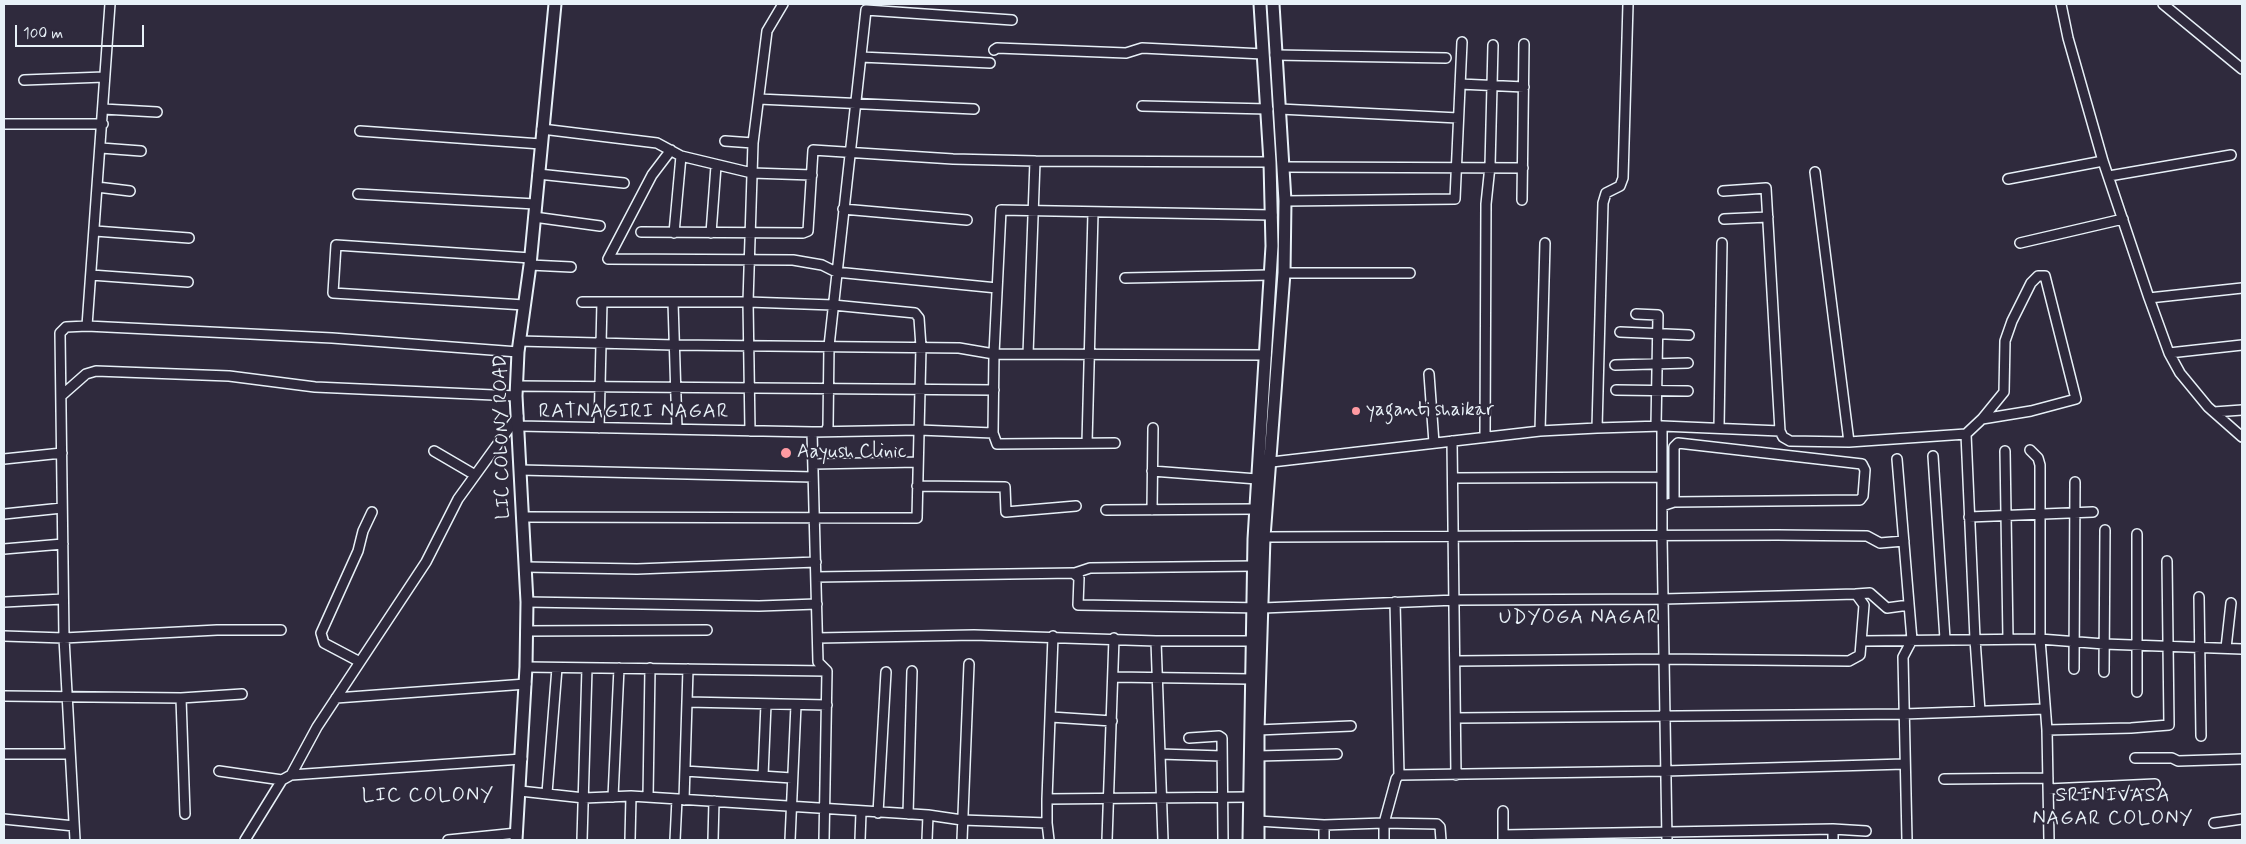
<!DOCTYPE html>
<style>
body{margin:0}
#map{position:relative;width:2246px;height:844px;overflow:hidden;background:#2f2a3d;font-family:Mynerve,sans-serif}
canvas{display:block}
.frame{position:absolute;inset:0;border:5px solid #e8f1f8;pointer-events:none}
.scale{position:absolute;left:15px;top:25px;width:129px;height:22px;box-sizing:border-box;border:2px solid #e8f1f8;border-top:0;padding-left:6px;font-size:15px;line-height:18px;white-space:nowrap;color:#e8f1f8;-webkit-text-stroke:4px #2f2a3d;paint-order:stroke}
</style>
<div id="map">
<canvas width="2246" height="844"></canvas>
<div class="frame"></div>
<div class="scale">100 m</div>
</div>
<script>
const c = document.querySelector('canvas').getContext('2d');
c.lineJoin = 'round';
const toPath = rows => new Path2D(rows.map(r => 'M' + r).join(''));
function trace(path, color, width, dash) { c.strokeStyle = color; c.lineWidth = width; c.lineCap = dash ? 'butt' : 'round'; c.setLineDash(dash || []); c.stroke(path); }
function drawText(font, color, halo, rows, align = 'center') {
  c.font = font + ' Mynerve,sans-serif'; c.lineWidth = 4; c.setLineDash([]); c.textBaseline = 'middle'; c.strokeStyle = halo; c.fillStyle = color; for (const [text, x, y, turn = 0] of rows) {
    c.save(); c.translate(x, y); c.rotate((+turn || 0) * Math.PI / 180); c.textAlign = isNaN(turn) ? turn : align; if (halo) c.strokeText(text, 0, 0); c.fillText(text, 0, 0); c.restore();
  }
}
const minor = toPath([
 [2061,4,2068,38,2103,161,2149,298,2169,353,2180,373,2208,407,2242,437],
 [2163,4,2242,69],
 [994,50,997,48,1126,53,1142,48,1263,54],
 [1275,55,1446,58],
 [861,57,990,63],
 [24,80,104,77],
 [1460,84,1524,87],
 [759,99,974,109],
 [1142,106,1268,109],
 [103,109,157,112],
 [1280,109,1458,118],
 [4,124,103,124],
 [542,129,657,143,681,156,752,173,812,175],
 [360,131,541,144],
 [725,141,753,143],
 [101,148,141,151],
 [671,150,652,175,608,259,793,260,822,265,836,272,997,288],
 [1284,167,1523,168],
 [1815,172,1849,442],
 [538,174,624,183],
 [2109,176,2231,155],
 [2008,179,2103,161],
 [97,187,130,191],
 [1723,191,1766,188,1780,431],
 [358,194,535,204],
 [1522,200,1524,44],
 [1285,201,1455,199,1462,42],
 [843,209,967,220],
 [534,217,600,226],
 [1724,219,1768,217],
 [95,231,189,238],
 [641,232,803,233,808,231,813,150,953,159,1035,161,1270,162],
 [674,233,681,156],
 [711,233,716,166],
 [2020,243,2123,219],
 [530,265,571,267],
 [1284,273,1410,273],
 [91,275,188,282],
 [1125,278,1270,275],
 [2149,298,2242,288],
 [673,302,677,429],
 [524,305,333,293,336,245,531,258],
 [1636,314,1658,315,1656,426],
 [87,326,110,4],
 [1620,332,1689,335],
 [519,341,674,345,959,348,994,354,1266,355],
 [2169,353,2242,345],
 [1028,354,1035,161],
 [1615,365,1688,363],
 [1429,374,1434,443],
 [517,386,994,390],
 [1616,390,1688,391],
 [61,396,86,374,96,371,229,376,315,387,516,396],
 [2214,412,2242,410],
 [519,426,812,432,919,430,993,433],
 [1662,426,1662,536,1667,840],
 [1719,427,1722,243],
 [599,428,602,302],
 [1597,428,1603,203,1606,193,1620,186,1623,178,1628,4],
 [750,431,748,302,753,143,767,31,783,4],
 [826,431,828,426,829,346,866,10,1012,20],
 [1540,431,1545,243],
 [812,432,818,662,827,671,824,840],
 [1966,434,1975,639,1980,711],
 [1485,437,1486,204,1490,166,1493,45],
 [1452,441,1456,775],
 [1087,443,1093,213],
 [1115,443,997,444,993,433,994,354,1001,210,1272,215],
 [2030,450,2038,458,2040,465,2040,639,2047,730,2049,840],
 [434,451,475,475],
 [2005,451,2008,639],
 [1933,456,1945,639],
 [4,459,62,453],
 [1897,459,1912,640,1903,657,1907,840],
 [1263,463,1540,431,1597,428,1662,426,1780,431,1783,437,1790,441,1849,442,1966,434,1982,419,2031,411,2076,399,2045,276,2038,276,2031,283,2012,321,2005,341,2004,392,1982,419],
 [813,464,918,462],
 [520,470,813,477],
 [1152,471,1257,479],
 [1453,478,1661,477],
 [917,486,1005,487,1006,512,1076,506],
 [1662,506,1674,502,1860,500,1863,496,1865,470,1862,464,1678,443,1674,447,1674,502],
 [1106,510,1255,509],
 [1152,510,1153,428],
 [4,514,62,508],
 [522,517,917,518,921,347,919,318,915,313,833,305,748,302,582,302],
 [1969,517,2093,512],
 [2137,534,2137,692],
 [1264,537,1778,535,1867,536,1880,543,1904,541],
 [4,549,63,544],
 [525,567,637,569,816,562],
 [1075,573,1090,568,1254,566],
 [816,577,1073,573,1079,578,1078,605,1263,608,1456,600,1663,599,1856,594,1864,605,1860,655,1849,661,1663,659,1456,661],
 [1856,594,1870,593,1887,608,1909,605],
 [2199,597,2201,736],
 [4,602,63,599],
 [527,602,759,606,817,604],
 [1395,602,1399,775],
 [526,631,707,630],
 [4,636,64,638,217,630,281,630],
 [818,638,974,635,1156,641,1252,641],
 [1156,641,1163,840],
 [1863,641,2040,639,2104,644,2242,649],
 [2226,648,2231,603],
 [360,662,324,643,321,633,358,551,363,531,372,512],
 [526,667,827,671],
 [2074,669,2075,482],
 [2104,672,2105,530],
 [1114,677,1251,679],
 [4,696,181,698,185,814],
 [181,698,242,694],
 [336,698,526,684],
 [687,702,827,705],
 [1051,717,1112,721],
 [1456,718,1904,714,2045,709],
 [1258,730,1351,726],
 [2047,730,2131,728,2169,725,2167,561],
 [1189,738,1219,736,1222,738,1223,840],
 [4,754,70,754],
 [1160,754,1222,756],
 [1258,756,1337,754],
 [2135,758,2172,758,2178,761,2242,759],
 [219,771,282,780],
 [685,771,792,778],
 [291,775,522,759],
 [763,776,766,704],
 [1944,779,2048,778],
 [2048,789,2155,784],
 [520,791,584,798,631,796,928,815,962,820,1047,823],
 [547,793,557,668],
 [613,797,619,668],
 [648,797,650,668],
 [1047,799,1249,797],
 [684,800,688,669],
 [1503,811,1503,840],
 [878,813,886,672],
 [908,814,912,671],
 [4,819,74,826],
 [1258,821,1324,825],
 [2214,823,2242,819],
 [1833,829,1833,840],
 [1503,835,1833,829,1866,831],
 [75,840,64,638,60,333,66,327,87,326,332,338,518,352],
 [245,840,282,780,291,775,317,727,426,562,458,499,518,416],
 [448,840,517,833],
 [582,840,587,668],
 [630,840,631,796],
 [675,840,677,799],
 [713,840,714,801],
 [790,840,796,705],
 [860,840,861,812],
 [927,840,928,815],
 [962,840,969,664],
 [1049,840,1047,823,1047,799,1053,636],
 [1107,840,1114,638],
 [1324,840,1324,825,1384,823,1437,824,1440,827,1441,840],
 [1384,840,1384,823,1396,779,1399,775,1665,771,1904,764]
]);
const major = toPath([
 [516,840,526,667,527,602,516,396,518,352,530,265,555,4],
 [1249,840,1254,539,1272,246,1270,162,1260,4],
 [1258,840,1258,730,1264,537,1284,273,1285,201,1273,4]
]);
trace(minor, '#e8f1f8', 12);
trace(major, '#e8f1f8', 15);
trace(minor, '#2f2a3d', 9);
trace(major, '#2f2a3d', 11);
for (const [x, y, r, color] of [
 [1356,411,5,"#ff9aa2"],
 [786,453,6,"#ff9aa2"]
]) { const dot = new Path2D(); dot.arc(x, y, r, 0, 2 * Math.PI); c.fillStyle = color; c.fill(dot); trace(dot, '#2f2a3d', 2); }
drawText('19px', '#e8f1f8', '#2f2a3d', [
 ["yaganti shaikar",1366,411],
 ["Aayush Clinic",797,453]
], 'left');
drawText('19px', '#e8f1f8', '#2f2a3d', [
 ["LIC COLONY ROAD",503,437,-91]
]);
c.letterSpacing = '1px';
drawText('20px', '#e8f1f8', '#2f2a3d', [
 ["RATNAGIRI NAGAR",634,413],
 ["UDYOGA NAGAR",1579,619],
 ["LIC COLONY",428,797],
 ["SRINIVASA",2113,797],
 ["NAGAR COLONY",2113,820]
]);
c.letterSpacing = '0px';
</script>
